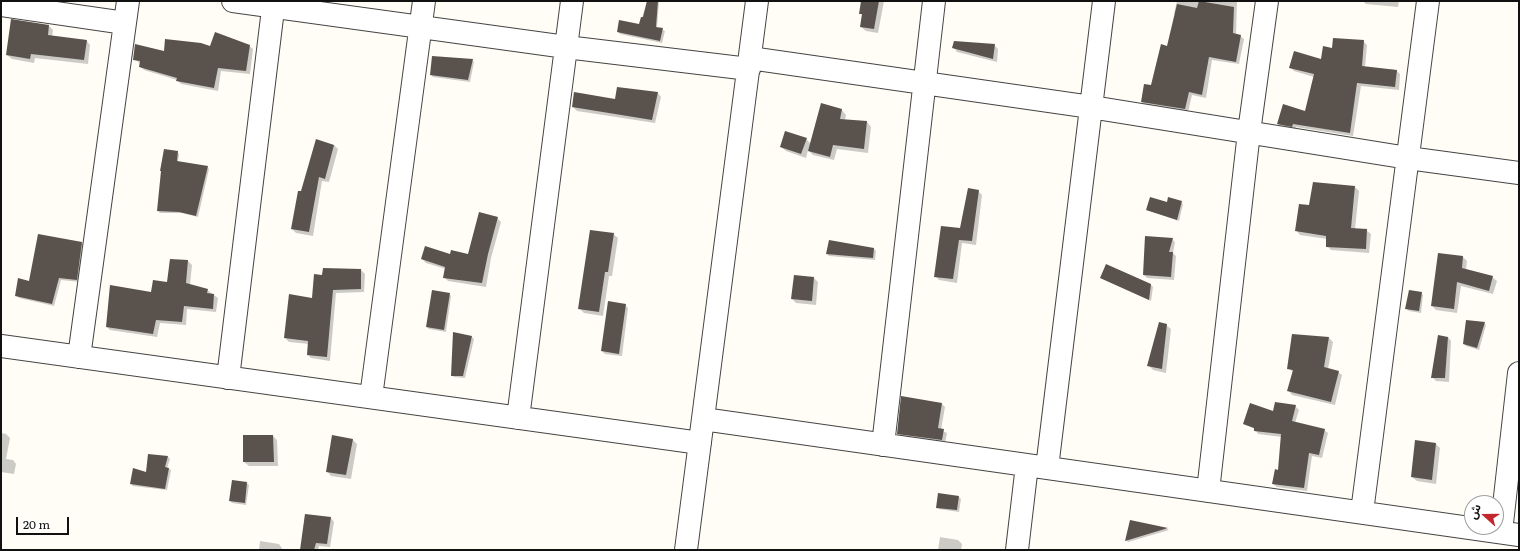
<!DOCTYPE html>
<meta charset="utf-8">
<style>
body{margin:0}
#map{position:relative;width:1520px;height:551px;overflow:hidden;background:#fffdf5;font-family:Literata,"Noto Sans Arabic",serif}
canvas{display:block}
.frame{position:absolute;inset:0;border:2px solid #111;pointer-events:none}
.north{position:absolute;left:1464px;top:495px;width:40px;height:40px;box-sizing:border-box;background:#fff;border:1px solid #a0a0a0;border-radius:50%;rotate:291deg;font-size:11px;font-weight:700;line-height:16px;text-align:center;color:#111}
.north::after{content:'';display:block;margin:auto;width:14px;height:18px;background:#c4262e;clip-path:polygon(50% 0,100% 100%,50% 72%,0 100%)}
.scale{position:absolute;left:16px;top:517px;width:53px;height:18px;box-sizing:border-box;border:2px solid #111;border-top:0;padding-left:5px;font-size:12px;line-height:14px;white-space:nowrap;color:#111;-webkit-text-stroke:3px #fff;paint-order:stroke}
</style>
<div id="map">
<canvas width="1520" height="551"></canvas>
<div class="frame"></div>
<div class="north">ش</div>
<div class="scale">20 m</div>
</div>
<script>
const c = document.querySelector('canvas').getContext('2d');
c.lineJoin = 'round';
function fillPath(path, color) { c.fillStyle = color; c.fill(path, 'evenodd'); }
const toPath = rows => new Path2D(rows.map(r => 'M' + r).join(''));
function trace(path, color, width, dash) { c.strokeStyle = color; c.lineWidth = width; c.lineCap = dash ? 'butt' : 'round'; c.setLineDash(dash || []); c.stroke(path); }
fillPath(toPath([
 [641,1,659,1,657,28,665,31,662,43,620,34,618,32,640,25,647,1],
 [862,1,884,1,878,33,866,31,861,27,863,16,860,13],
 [1177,1,1237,1,1236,35,1240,36,1244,39,1239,64,1212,60,1206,98,1192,95,1188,112,1146,105,1142,102,1152,86,1168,47,1176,15,1174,14],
 [1363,1,1399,1,1398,7,1366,4],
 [49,26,53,30,52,37,86,40,90,45,88,64,35,58,34,63,12,59,7,55],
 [1363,41,1367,45,1365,67,1396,70,1400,74,1399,90,1361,86,1353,136,1296,127,1296,130,1282,128,1278,124,1305,113,1314,77,1294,71,1290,67,1321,60,1333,49],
 [994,45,998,49,997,62,957,52,954,48],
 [249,46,253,49,250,74,221,71,218,91,181,84,177,80,144,70,140,66,141,64,134,59,165,52],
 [472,60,474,62,470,82,433,77,431,75],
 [658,93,661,97,655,123,577,111,573,107],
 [821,105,842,110,846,115,845,120,867,122,871,127,868,153,837,149,834,160,813,155,808,150,806,158,786,151,781,147,806,139,811,144],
 [316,140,334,145,338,149,329,182,322,181,313,236,296,233,292,229],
 [177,152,179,154,178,162,207,167,209,169,198,217,182,213,160,213,158,211,162,172,161,171],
 [1355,187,1359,191,1355,229,1366,230,1371,234,1369,253,1331,250,1327,246,1327,239,1300,235,1296,230,1309,207],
 [978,191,982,195,976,245,962,243,957,283,939,280,935,276,960,229],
 [1181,202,1183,204,1179,221,1147,210,1168,203],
 [497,218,501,222,491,258,486,287,448,281,444,277,446,269,426,263,422,259,469,255],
 [613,234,618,238,612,276,609,276,603,316,584,313,579,308],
 [1172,239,1175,242,1173,253,1176,256,1174,280,1147,278,1144,275],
 [82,243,85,246,80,282,61,280,54,306,19,298,16,295,30,282],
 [874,249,876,251,875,260,829,256,827,254],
 [1463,257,1467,261,1466,270,1492,277,1497,281,1493,294,1461,286,1457,313,1436,310,1432,306],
 [170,260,188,261,192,265,190,285,207,290,218,298,216,312,187,309,186,325,160,323,157,337,110,330,107,327,168,283],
 [324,269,361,270,365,274,364,292,336,293,330,361,311,358,308,355,309,344,289,342,285,338,313,299],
 [814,278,818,282,816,305,796,303,792,299],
 [1101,278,1151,285,1153,287,1151,301],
 [1421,293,1423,295,1421,313,1409,311,1407,309],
 [449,294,451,296,446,332,429,329,427,327],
 [625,305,628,308,622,356,605,354,602,351],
 [1484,323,1486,325,1479,350,1466,346,1464,344],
 [1166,325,1171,329,1166,373,1153,370,1149,366],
 [1292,335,1329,338,1333,342,1328,369,1338,372,1342,375,1335,405,1292,395,1289,391,1293,372,1288,368],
 [472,337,474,339,465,378,454,377,452,375],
 [1448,337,1451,341,1449,382,1436,381,1432,377],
 [902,398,942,404,945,407,941,430,947,433,945,443,901,437,898,434],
 [1295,406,1299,410,1295,423,1324,430,1328,433,1322,458,1312,456,1307,491,1277,487,1273,484,1279,471,1282,437,1258,434,1255,429,1244,424],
 [1,433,6,434,10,438,6,459,13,460,16,464,14,474,1,472],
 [273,436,277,440,278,466,249,466,244,462],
 [352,439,357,444,351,479,331,476,327,471],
 [1436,444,1440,448,1436,484,1417,481,1412,477],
 [168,457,170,459,167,468,171,470,167,490,133,486,131,484,134,469,147,473],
 [247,483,249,485,246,505,232,503,230,501],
 [959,497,961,499,959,512,939,509,937,507],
 [305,515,331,518,334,522,330,547,319,546,318,550,301,550],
 [1131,521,1167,529,1169,530,1128,542,1126,540],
 [940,537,958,540,962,544,961,550,938,550],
 [260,541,279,544,283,550,259,550]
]), '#0003');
fillPath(toPath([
 [647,1,658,1,656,27,663,28,660,41,617,32,619,20,639,24,641,17,643,17],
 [861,1,879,1,874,29,860,27,862,14,859,14],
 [1199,1,1234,7,1233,33,1241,35,1236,62,1209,57,1202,95,1189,92,1185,109,1141,102,1144,84,1151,85,1161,44,1167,46,1177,4,1197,8],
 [11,19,49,25,48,35,87,40,84,60,31,54,30,59,6,55],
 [215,32,250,45,246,71,218,68,214,88,176,81,177,78,139,67,140,61,133,60,135,44,164,51,165,39,201,43,210,46],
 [1333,38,1364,40,1362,66,1397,70,1395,87,1357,83,1350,133,1293,124,1292,127,1277,124,1283,104,1305,111,1314,74,1289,68,1294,51,1321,59,1323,46,1332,48],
 [954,41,995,44,993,59,952,48],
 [432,56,473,59,468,80,430,75],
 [617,87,658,92,652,120,572,107,574,92,615,99],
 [821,103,842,109,840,119,867,121,864,149,833,145,830,157,808,151],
 [785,131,807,138,801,154,780,147],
 [316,139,334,145,325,179,319,177,309,232,291,229,298,191,301,191],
 [164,149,178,151,177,161,208,166,196,216,179,212,157,211,161,171,160,171],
 [1313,182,1355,186,1351,228,1367,229,1366,249,1326,247,1326,236,1295,231,1299,204,1309,205],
 [968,188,979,190,972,241,959,240,953,279,934,277,941,226,960,228],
 [1150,197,1167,202,1168,197,1182,201,1177,220,1146,210],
 [479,212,498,217,488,254,482,283,443,278,445,267,421,259,425,246,450,254,451,250,468,254],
 [590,230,614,233,608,272,605,272,599,312,578,309],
 [38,234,82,242,77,280,59,278,52,304,15,296,18,278,29,281],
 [1145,236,1173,238,1169,252,1173,252,1171,277,1143,275],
 [829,240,874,248,873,258,826,254],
 [1438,253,1463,256,1462,268,1493,276,1489,291,1457,282,1454,309,1431,306],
 [170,259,188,260,186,283,208,289,207,293,214,294,213,309,184,306,182,322,156,320,153,334,106,327,110,285,151,292,153,280,167,282],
 [1106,264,1151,284,1149,300,1100,278],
 [323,268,361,269,361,289,333,290,327,357,307,355,308,341,284,338,289,294,312,298,314,274,322,275],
 [794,275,814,277,812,301,791,299],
 [432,290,450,293,444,330,426,327],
 [1409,290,1422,292,1419,311,1405,309],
 [608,301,626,304,619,354,601,351],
 [1466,320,1485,322,1477,348,1463,344],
 [1159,322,1167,324,1162,369,1147,366],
 [453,332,472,336,463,376,451,376],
 [1292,334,1329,337,1324,367,1339,371,1331,402,1287,391,1293,370,1287,369],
 [1438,335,1448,337,1445,378,1431,378],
 [901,396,942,403,938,428,944,429,942,440,897,434],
 [1275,402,1296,405,1292,421,1325,429,1319,455,1309,453,1304,488,1272,484,1275,469,1278,470,1281,434,1254,431,1254,428,1243,424,1250,403,1273,411],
 [243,435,273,435,274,462,243,462],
 [332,435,353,439,346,475,326,472],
 [1415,440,1436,443,1432,480,1411,477],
 [148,454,168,456,165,467,169,468,165,489,130,484,133,468,146,472],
 [232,480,247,482,245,503,229,501],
 [938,493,959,496,957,510,936,508],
 [305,514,331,517,327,544,316,543,314,550,300,550],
 [1130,520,1168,528,1125,541]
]), '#5a524d');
const minor = toPath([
 [233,1,566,47,749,69],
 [1,5,125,23],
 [750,58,1091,107,1408,158,1519,173],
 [1,346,700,443],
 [79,357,128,1],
 [228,378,274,1],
 [371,397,424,1],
 [518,418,572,1],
 [703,419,1519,535],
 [883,445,934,1],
 [1047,468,1104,1],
 [1208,491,1249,132,1267,1],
 [1362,512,1428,1],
 [1501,532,1519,373],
 [686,550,757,1],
 [1017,550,1027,465]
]);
trace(minor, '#444', 24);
trace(minor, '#fff', 22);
</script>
